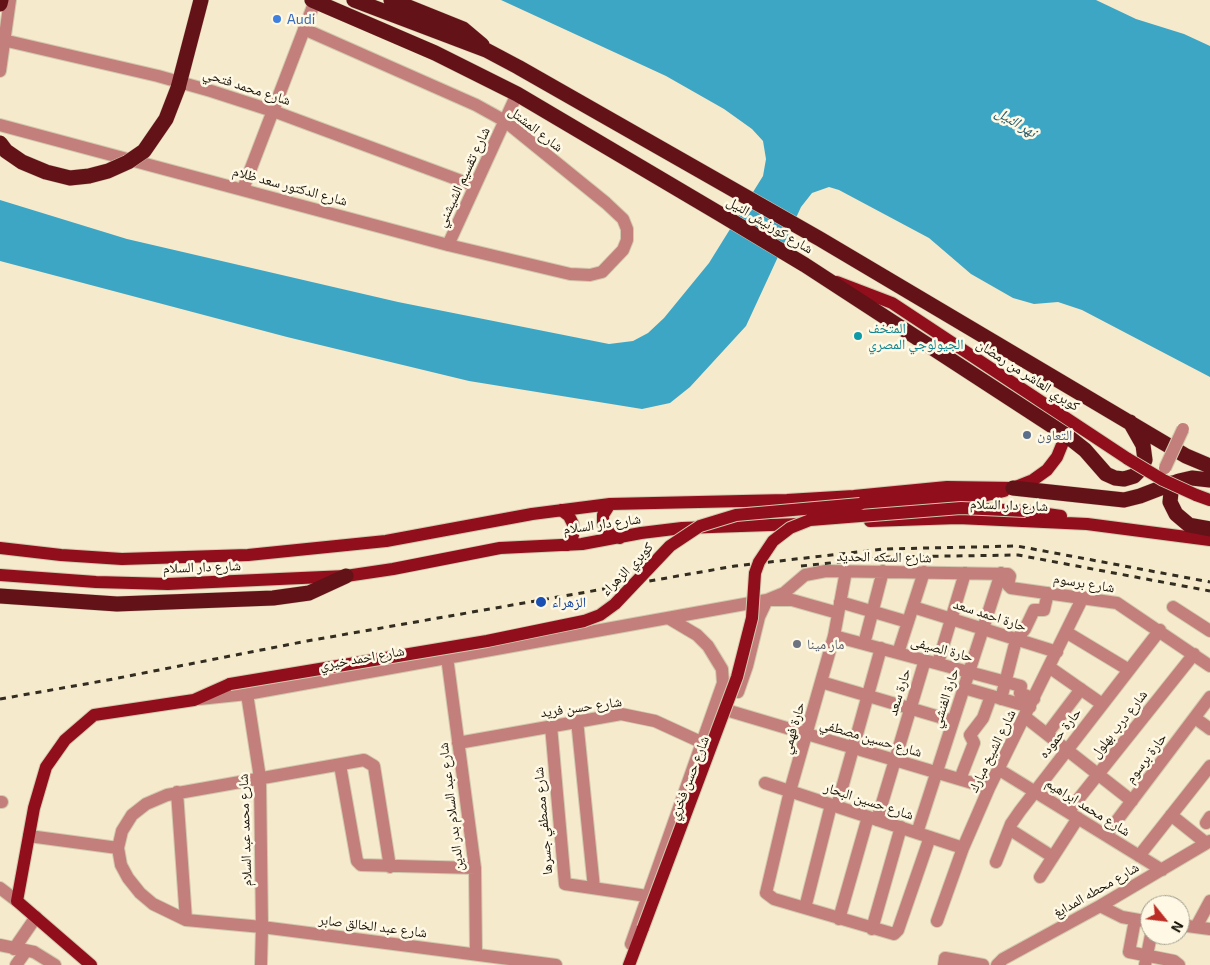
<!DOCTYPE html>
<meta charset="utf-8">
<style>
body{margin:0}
#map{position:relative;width:1210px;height:965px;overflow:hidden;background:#f5eacc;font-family:"Exo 2",sans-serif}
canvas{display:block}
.north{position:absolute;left:1140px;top:895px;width:50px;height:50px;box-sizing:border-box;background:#fef8e5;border:1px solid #a29d8d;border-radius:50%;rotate:119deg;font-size:14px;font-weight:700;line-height:20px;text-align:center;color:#181409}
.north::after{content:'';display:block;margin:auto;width:18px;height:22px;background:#bb2d25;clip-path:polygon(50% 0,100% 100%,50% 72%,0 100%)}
</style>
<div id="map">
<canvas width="1210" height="965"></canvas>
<div class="north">N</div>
</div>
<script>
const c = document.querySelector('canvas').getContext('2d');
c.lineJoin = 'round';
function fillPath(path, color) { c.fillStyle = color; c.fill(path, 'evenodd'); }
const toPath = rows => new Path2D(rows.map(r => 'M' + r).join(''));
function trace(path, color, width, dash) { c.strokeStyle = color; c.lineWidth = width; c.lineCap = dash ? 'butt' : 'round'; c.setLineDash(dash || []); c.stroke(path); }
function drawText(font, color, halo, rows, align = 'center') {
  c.font = font + ' "Exo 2","Noto Naskh Arabic",sans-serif'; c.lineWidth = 5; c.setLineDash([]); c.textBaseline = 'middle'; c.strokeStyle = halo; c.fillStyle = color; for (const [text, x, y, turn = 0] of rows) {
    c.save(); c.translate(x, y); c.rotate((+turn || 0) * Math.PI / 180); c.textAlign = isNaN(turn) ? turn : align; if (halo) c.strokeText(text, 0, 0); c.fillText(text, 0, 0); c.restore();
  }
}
fillPath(toPath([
 [501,0,1096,0,1136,19,1184,34,1210,46,1210,377,1082,310,1058,302,1034,304,1013,298,971,274,929,238,839,190,829,187,812,193,801,207,746,326,690,387,670,403,642,409,469,381,287,337,0,261,0,200,127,239,398,302,609,344,633,341,648,333,664,318,709,263,763,176,766,159,763,141,752,129,724,109,666,76]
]), '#3ea6c5');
const minor = toPath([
 [3,40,158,76,211,91,273,111,475,186],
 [0,71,10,0],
 [0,125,448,245,570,274,590,275,602,272,623,250,627,240,627,229,623,219,606,203,505,121,476,105,304,29],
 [243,189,315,1],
 [448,245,517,94],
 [846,571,834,636,790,791,766,893,774,899,894,934,898,930,930,837],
 [840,602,908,622],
 [913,607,1057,652],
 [1173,607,1210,631],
 [1066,632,1129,670],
 [834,636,1021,686,1020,693,1034,699],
 [864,644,883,571],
 [898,653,924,572],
 [447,657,475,868,476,954],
 [938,663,965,573],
 [1049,667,1102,704],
 [821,682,953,721],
 [964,688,1030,707],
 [738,692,747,666,759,617,767,600,784,593,805,575,826,571,1008,574,1010,576,1008,585,1011,588,1117,603,1210,666],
 [247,694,260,778,262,927,261,965],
 [199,699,247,694,767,600,792,600,838,613],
 [1001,699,1016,640,1025,629,1034,610,1044,610,1048,593],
 [716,707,989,788],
 [1025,717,1132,801],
 [1195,718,1210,729],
 [577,720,594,888],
 [551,726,565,884,647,896],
 [1047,734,1081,689],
 [458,743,621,714,655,721,703,743],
 [340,765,357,861,361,865,475,868],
 [998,769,1162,870],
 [960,779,974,743,970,735,983,718,991,696],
 [765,783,963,848],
 [177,792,186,920],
 [0,802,2,802],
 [837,806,881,648],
 [1068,812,1194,654],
 [1171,815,1206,843],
 [877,820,925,660],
 [1206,823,1210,817],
 [1009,829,1053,857],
 [917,833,1001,573],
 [1106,835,1210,697],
 [29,836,118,848],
 [1139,856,1210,766],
 [996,862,1011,824,1020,811,1160,630],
 [390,867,374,766,364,760,167,795,146,804,132,815,122,831,118,848,121,865,128,878,140,893,153,904,186,920,262,927,556,965],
 [1040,877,1078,818],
 [0,888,17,901],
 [1100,906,1122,917,1150,922],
 [805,908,831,805],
 [839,919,868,817],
 [1135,920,1129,952,1174,961,1179,965],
 [937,921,963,848,989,788,1083,597],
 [1180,925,1210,929],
 [1196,927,1210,901],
 [872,929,901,827],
 [631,944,723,683,722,669,708,646,697,635,670,619],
 [0,945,34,952,55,965],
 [14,949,36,917],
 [16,965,26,951],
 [944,965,945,958,983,965],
 [997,965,1003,959,1100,906,1210,841],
 [1145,965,1151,935]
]);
const major = toPath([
 [837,282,892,303,1128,459],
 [1196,495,1210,500],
 [610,504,603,515,603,524,611,535,620,538],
 [860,504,979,497,1004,491],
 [561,510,569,516,573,524,573,535,568,545],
 [1026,511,1061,516],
 [870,521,958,518,1087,524,1210,540],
 [0,548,61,555,122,559,248,555,386,541,532,514,610,504,787,500,854,496,947,487,1013,488,1033,480,1047,470,1057,457,1066,435],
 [0,575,96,582,168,584,346,576,393,569,500,548,582,544,641,533,682,528,800,524],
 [91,965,17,901,34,808,46,767,65,740,94,715,194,700,230,684],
 [629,965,643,928]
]);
const highway = toPath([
 [312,0,435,53,517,94,720,214,805,265,1066,435,1085,450,1106,474,1115,478,1124,479,1134,476,1141,469,1145,460,1143,445,1130,422],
 [354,0,486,50,518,67,820,239,1186,456,1210,466],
 [391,0,463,29,482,45],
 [0,4,1,0],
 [178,88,201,0],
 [1172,483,1170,502,1176,514,1189,525,1210,529],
 [1013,488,1124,500,1140,496,1179,481,1192,478,1210,480],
 [0,596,117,604,273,598,309,593,346,576]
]);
trace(minor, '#d2c8ad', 14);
trace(major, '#d2c8ad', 14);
trace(highway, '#d2c8ad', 16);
trace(minor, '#c37f7b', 12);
trace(major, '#910e1d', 12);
trace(highway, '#631217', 15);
trace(toPath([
 [801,566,887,557,1018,555,1210,591],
 [0,699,108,680,307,641,735,566,884,549,1017,546,1210,582]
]), '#322d20', 3, [6, 6]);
const minorBridge = toPath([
 [1165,468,1183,429]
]);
const majorBridge = toPath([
 [1128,459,1163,480,1196,495],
 [230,684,487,641,584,621,600,615,615,604,670,546,700,526,736,515,860,504],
 [643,928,737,677,752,618,755,573,759,562,773,541,790,528,810,520,961,508,1026,511]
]);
const highwayBridge = toPath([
 [0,143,6,151,22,162,46,172,70,178,89,176,108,171,128,162,144,151,166,119,178,88]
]);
trace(minorBridge, '#d2c8ad', 14, []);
trace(majorBridge, '#d2c8ad', 14, []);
trace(highwayBridge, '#d2c8ad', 16, []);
trace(minorBridge, '#c37f7b', 12);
trace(majorBridge, '#910e1d', 12);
trace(highwayBridge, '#631217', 15);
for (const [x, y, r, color] of [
 [277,19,5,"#3f7fe0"],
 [858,336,5,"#0f9aa8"],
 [1027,435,5,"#5c6f8a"],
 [541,602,6,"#1a4fb4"],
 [797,644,5,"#6b7280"]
]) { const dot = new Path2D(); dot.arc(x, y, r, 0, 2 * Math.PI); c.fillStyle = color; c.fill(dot); trace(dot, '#fef8e5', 2); }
drawText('14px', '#366cbe', '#fef8e5', [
 ["Audi",287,19]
], 'left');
drawText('14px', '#181409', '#fef8e5', [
 ["شارع محمد فتحي",247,87,18],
 ["شارع المشتل",536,129,38],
 ["شارع تقسيم الشيشني",463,177,-65],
 ["شارع الدكتور سعد ظلام",290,186,15],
 ["شارع كورنيش النيل",770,225,31],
 ["كوبري العاشر من رمضان",1028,375,33],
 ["شارع دار السلام",1009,505,2],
 ["شارع دار السلام",602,524,-8],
 ["شارع السكه الحديد",884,557,1],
 ["شارع دار السلام",202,567,-2],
 ["كوبري الزهراء",627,569,-46],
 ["شارع برسوم",1084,583,9],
 ["حارة احمد سعد",990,615,18],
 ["حارة الصيفى",942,649,15],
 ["شارع احمد خيري",362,658,-10],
 ["حارة سعد",899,692,-73],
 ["حارة الفنشي",945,698,-72],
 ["شارع حسن فريد",581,707,-8],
 ["شارع درب بهلول",1119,724,-52],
 ["حارة فهمي",793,728,-74],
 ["حارة حموده",1060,733,-52],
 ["شارع حسين مصطفي",871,738,16],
 ["شارع الشيخ مبارك",992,751,-64],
 ["حارة برسوم",1146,758,-53],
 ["شارع حسن فخري",689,778,-69],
 ["شارع حسين البحار",869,801,18],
 ["شارع عبد السلام بدر الدين",451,807,-97],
 ["شارع محمد ابراهيم",1088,807,32],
 ["شارع مصطفي جسرها",543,821,-95],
 ["شارع محمد عبد السلام",245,830,-92],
 ["شارع محطه المدابغ",1096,890,-30],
 ["شارع عبد الخالق صابر",373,926,7]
]);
drawText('14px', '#0d838f', '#fef8e5', [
 ["المتخف",868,328],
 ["الجيولوجي المصري",868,344]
], 'left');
drawText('14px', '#4e5e75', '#fef8e5', [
 ["التعاون",1037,435]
], 'left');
drawText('14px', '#164399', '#fef8e5', [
 ["الزهراء",552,602]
], 'left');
drawText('14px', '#5b616d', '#fef8e5', [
 ["مار مينا",807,644]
], 'left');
drawText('italic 15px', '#235b6c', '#fef8e5', [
 ["نهر النيل",1016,122,31]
]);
</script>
